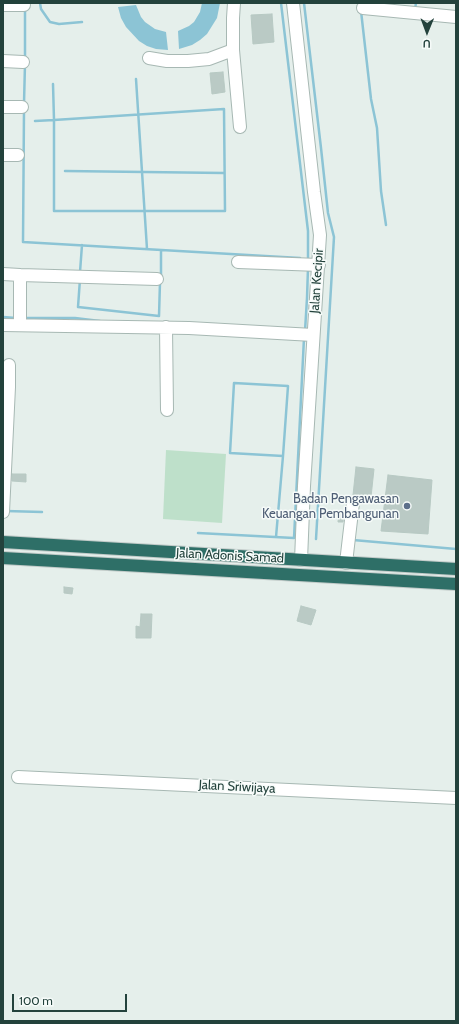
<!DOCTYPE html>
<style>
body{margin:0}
#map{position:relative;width:459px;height:1024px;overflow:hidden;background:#e5efeb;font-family:Cabin,sans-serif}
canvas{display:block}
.frame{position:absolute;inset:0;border:4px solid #23423c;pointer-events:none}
.north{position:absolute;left:407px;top:12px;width:40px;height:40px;-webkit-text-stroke:3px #f6fbf9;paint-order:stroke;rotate:181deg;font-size:11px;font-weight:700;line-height:16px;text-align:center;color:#23423c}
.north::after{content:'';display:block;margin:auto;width:14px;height:18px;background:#23423c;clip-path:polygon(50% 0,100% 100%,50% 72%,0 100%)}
.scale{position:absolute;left:12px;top:994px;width:115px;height:18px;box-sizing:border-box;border:2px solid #23423c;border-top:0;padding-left:5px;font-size:12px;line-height:14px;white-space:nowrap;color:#23423c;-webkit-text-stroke:3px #f6fbf9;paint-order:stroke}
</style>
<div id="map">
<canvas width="459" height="1024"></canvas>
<div class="frame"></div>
<div class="north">U</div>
<div class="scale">100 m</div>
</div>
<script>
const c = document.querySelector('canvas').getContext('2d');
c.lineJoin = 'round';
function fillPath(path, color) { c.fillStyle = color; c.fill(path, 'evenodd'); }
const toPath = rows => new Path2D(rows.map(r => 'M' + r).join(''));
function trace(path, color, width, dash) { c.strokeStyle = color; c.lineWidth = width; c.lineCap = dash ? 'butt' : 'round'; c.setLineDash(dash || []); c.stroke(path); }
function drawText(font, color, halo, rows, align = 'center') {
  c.font = font + ' Cabin,sans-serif'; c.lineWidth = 3; c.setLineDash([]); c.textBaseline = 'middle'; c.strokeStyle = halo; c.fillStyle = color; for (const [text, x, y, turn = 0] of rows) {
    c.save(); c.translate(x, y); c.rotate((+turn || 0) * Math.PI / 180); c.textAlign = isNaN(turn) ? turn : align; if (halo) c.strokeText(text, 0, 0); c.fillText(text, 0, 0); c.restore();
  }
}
fillPath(toPath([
 [166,450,226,454,222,523,163,519]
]), '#bee0ca');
fillPath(toPath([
 [202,3,220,3,217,18,207,34,200,40,192,45,179,49,178,31,189,26,194,22,200,12],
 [136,5,141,17,145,22,155,29,166,32,168,50,156,49,147,46,139,41,126,27,121,18,118,7]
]), '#8cc4d5');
trace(toPath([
 [40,3,41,9,50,22,59,24,82,22],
 [281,3,308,231,308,261],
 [304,3,321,148,328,213,334,237,316,539],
 [415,9,416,3],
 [361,11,371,99,377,128,381,191,386,225],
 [25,59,25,8],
 [136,79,147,249],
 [24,103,25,64],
 [24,110,23,242,300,258],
 [35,121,54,120,224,109,225,211,54,211,54,120,53,84],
 [65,171,224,173],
 [80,272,82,245],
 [161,277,161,250],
 [80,279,78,307,159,316,160,282],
 [3,317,16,318],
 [23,318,75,318,100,321],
 [305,331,307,298,308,268],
 [6,511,42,512],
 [198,533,294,538,304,338],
 [276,537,283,456,288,386,234,383,230,453,283,456],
 [353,540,456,549]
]), '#8cc4d5', 2.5);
const building = toPath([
 [272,14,274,42,253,44,251,15,272,14],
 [223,72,225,92,212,94,210,73,223,72],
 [356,467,374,469,371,497,365,496,365,499,359,499,358,496,353,495,356,467],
 [12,474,26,474,26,482,12,481,12,474],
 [388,475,432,480,428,534,381,531,388,475],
 [339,511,344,511,343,522,338,522,339,511],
 [64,587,73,588,72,594,64,593,64,587],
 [301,606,316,610,311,625,297,621,301,606],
 [141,614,152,614,151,638,136,638,136,626,140,627,141,614]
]);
fillPath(building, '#bacac5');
trace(building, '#b7c9c3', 1);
const minor = toPath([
 [234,3,233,18,233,50,240,127],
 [293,3,314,192,320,235,304,486,301,560],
 [3,5,24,5],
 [363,8,456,17],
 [149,58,167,61,188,61,209,59,233,50],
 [3,61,23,62],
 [3,107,22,107],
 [3,155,18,155],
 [238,262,319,265],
 [3,274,20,275,20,325],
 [20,275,157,279],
 [3,325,189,328,313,335],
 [166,327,167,410],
 [3,386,9,387,3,512],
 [9,387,9,365],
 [346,563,353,503],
 [18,777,456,798]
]);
const highway = toPath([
 [3,542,456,569],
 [3,558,456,584]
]);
trace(minor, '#a7b8b3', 14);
trace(highway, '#c1cac8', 14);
trace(minor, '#fff', 12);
trace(highway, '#2e6f67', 12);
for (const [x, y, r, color] of [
 [407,506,4,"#5c6f8a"]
]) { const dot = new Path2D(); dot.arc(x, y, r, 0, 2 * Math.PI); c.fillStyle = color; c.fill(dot); trace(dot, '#f6fbf9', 1.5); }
drawText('13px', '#23423c', '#f6fbf9', [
 ["Jalan Kecipir",317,281,-86],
 ["Jalan Adonis Samad",230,556,3],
 ["Jalan Sriwijaya",237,787,3]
]);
drawText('13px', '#4e5e75', '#f6fbf9', [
 ["Badan Pengawasan",399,499],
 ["Keuangan Pembangunan",399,514]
], 'right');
</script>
